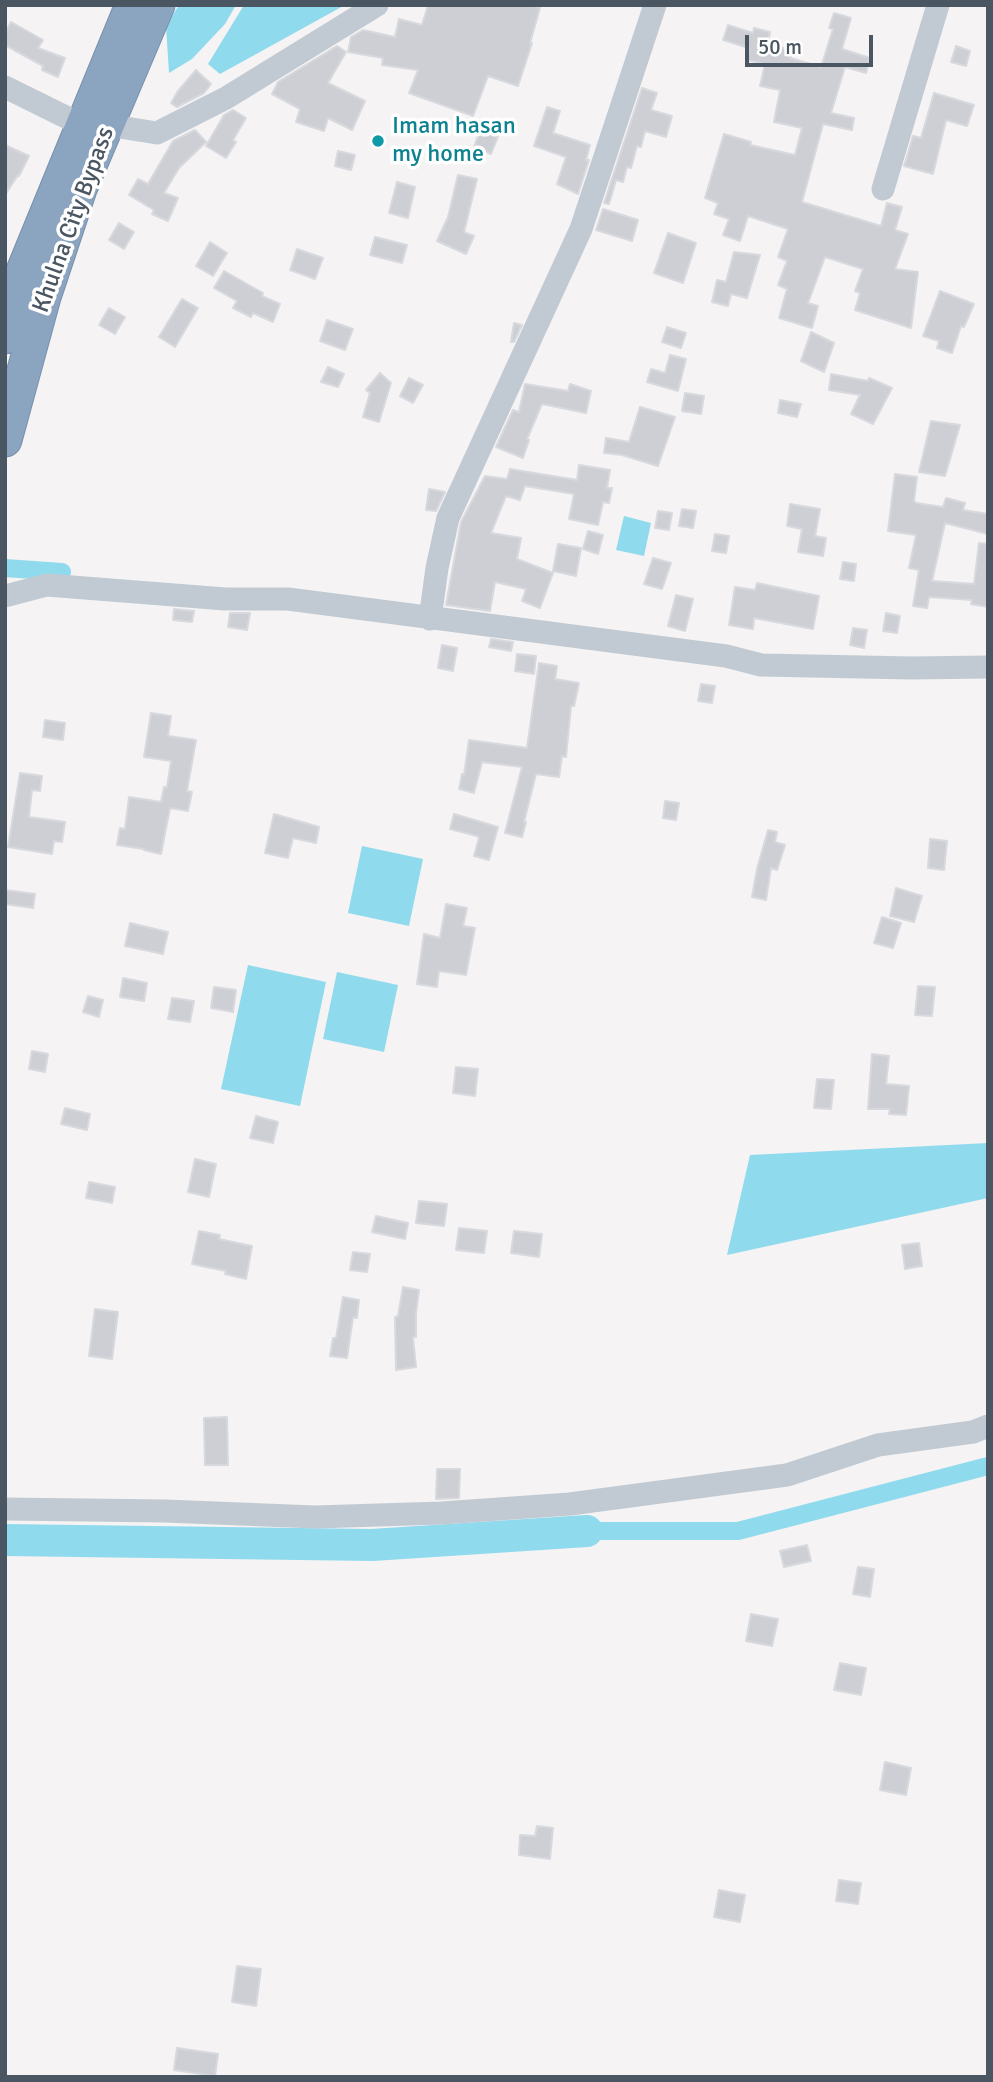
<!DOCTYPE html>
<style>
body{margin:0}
#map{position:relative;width:993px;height:2082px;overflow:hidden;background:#f5f3f3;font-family:Signika,sans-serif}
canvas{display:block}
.frame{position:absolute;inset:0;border:7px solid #4a5661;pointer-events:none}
.scale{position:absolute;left:745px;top:35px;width:128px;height:32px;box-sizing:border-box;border:4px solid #4a5661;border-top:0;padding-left:9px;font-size:21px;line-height:24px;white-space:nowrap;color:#4a5661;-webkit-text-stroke:5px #fff;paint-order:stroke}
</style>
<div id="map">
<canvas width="993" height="2082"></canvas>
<div class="frame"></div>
<div class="scale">50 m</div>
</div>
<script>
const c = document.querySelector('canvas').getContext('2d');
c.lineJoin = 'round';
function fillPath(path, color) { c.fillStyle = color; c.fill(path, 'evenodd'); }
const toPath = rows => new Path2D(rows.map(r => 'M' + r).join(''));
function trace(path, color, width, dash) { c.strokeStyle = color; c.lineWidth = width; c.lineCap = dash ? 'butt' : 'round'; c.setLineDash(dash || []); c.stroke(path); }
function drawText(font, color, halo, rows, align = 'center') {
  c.font = font + ' Signika,sans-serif'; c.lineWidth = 7; c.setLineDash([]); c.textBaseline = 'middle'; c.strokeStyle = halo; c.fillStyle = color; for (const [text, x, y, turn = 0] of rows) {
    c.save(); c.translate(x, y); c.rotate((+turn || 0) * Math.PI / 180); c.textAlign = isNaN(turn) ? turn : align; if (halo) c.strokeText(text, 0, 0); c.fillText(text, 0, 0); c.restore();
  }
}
fillPath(toPath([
 [179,5,236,5,225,24,192,59,169,73,166,26],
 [244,5,345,5,220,74,208,64],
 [624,516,651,523,644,556,616,550],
 [362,846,423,859,409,926,348,913],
 [248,965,326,982,300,1106,221,1089],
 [337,972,398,985,384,1052,323,1039],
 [988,1143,988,1198,727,1255,750,1155]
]), '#90daee');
trace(toPath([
 [5,568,62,572],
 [587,1531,738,1531,988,1466]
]), '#90daee', 18);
trace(toPath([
 [5,1540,372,1545,587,1531]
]), '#90daee', 32);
const building = toPath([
 [428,5,532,5,540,8,530,43,532,43,518,86,488,76,473,116,409,93,418,70,382,65,383,58,348,52,351,37,363,30,395,37,399,19,422,25,428,5],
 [834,13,851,18,842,49,870,58,866,73,845,67,831,113,854,118,852,130,823,124,802,202,881,226,887,203,902,207,895,230,908,234,895,269,918,272,911,328,855,310,860,293,855,291,863,269,825,257,808,303,818,306,812,328,779,318,787,289,778,285,787,261,778,257,788,229,748,216,740,241,723,235,729,219,714,214,718,203,705,198,724,134,751,142,750,145,795,155,802,128,774,122,780,90,760,86,765,64,747,60,749,48,723,40,728,25,753,33,754,28,770,32,768,42,793,52,790,58,821,67,833,29,829,28,834,13],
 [11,22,43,40,38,48,65,58,58,77,42,70,43,66,5,45,5,33,11,22],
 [337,46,346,52,328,83,365,101,352,130,328,118,324,131,296,122,300,109,272,94,278,82,337,46],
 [956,46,970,51,966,66,951,62,956,46],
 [196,70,211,84,204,93,177,107,171,103,178,91,196,70],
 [642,88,657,93,651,110,672,116,666,137,645,131,641,147,637,146,631,168,627,167,623,182,616,180,609,204,604,203,642,88],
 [934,93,974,105,967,126,946,120,933,174,904,166,913,136,921,138,934,93],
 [547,107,560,111,553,133,590,145,586,160,589,160,578,194,557,184,566,157,534,146,547,107],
 [233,110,246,118,233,140,236,142,226,158,206,146,224,115,233,110],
 [483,122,501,129,491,154,474,147,483,122],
 [195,130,206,142,179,168,164,193,178,198,168,221,152,214,154,210,129,195,138,179,148,184,173,141,195,130],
 [5,145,29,156,19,176,18,175,5,195,5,145],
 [338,151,355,155,351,170,335,166,338,151],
 [458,175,477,179,464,232,474,236,466,254,437,241,448,217,458,175],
 [397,182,415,187,408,218,389,213,397,182],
 [603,209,638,220,632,241,596,230,603,209],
 [119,223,134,232,124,249,109,240,119,223],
 [668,233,696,243,683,283,654,273,668,233],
 [375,237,407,245,402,263,370,255,375,237],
 [210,242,227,253,213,276,196,266,210,242],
 [297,249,323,258,315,279,290,270,297,249],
 [734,252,760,255,747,298,731,294,728,306,712,302,717,280,726,282,734,252],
 [224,271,263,293,262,296,280,304,273,322,253,313,251,317,233,308,237,301,214,288,224,271],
 [940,291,974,304,964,327,961,326,952,353,937,348,939,341,923,336,940,291],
 [182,299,198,308,175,347,159,337,182,299],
 [109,308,125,317,115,334,99,325,109,308],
 [327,320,353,329,345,350,320,341,327,320],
 [514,323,522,325,514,342,511,342,514,323],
 [667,327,686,333,681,348,662,342,667,327],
 [811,332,834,343,824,372,801,361,811,332],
 [670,355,686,359,678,391,647,382,651,369,665,373,670,355],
 [328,367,344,374,338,387,321,382,328,367],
 [380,373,391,383,379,422,363,417,370,393,366,390,380,373],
 [831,374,868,381,869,378,892,388,873,424,851,414,860,395,829,390,831,374],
 [409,378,423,385,413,403,400,396,409,378],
 [525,384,568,391,570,384,591,391,586,413,542,404,527,439,529,440,523,458,496,447,513,410,519,412,525,384],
 [685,393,704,396,701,414,682,411,685,393],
 [780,400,801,404,797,417,778,413,780,400],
 [640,407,675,417,658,466,622,455,604,453,606,438,629,442,640,407],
 [931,421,960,425,945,476,919,472,931,421],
 [579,465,610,470,607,488,612,488,609,503,603,502,598,525,569,519,574,494,525,486,520,500,506,496,491,533,521,538,517,559,553,573,540,608,522,601,526,589,495,582,490,611,446,605,461,522,485,476,507,479,510,469,577,480,579,465],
 [895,474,917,477,914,501,916,503,943,507,946,498,965,503,963,510,988,514,988,534,945,523,932,581,974,584,979,543,988,544,988,607,971,604,972,600,929,597,927,608,913,606,919,570,909,568,916,535,888,531,895,474],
 [429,489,445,492,436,511,426,510,429,489],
 [790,504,820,509,815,536,826,538,823,556,798,552,802,529,787,526,790,504],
 [682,509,696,511,693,528,679,526,682,509],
 [658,511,672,513,669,530,655,528,658,511],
 [588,531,603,535,598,554,583,549,588,531],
 [715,534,729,536,726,553,712,551,715,534],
 [558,544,581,548,576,576,553,571,558,544],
 [653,558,671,563,662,589,644,584,653,558],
 [843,562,856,564,854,581,840,579,843,562],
 [757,583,819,596,813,629,754,618,753,629,729,625,735,587,755,590,757,583],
 [676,595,693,599,685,631,668,626,676,595],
 [174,609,194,611,192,622,173,620,174,609],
 [230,613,250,613,247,630,228,627,230,613],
 [886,613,900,616,897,633,883,631,886,613],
 [853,628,867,630,864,648,850,645,853,628],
 [491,639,513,642,511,651,489,647,491,639],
 [442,645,457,648,453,671,438,668,442,645],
 [517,654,536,656,534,674,515,671,517,654],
 [539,663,557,666,555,679,579,683,574,706,571,706,566,757,562,756,559,777,536,774,524,822,526,822,522,837,505,833,522,767,482,762,474,793,459,789,462,774,464,775,469,740,527,748,539,663],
 [701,684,715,686,712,703,698,701,701,684],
 [151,713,171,716,168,736,196,740,187,791,192,792,188,811,170,808,161,854,144,850,144,849,117,845,120,828,125,829,129,797,161,802,164,787,167,787,171,761,144,757,151,713],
 [45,720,65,723,63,740,43,737,45,720],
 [20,773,42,776,40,791,32,790,29,817,65,822,62,842,54,841,52,854,8,847,20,773],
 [665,801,679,803,676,820,663,818,665,801],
 [274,814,319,827,316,843,293,838,288,858,265,853,274,814],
 [454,814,498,827,489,860,474,856,479,838,477,836,450,829,454,814],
 [768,830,777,832,775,842,785,845,777,870,771,868,766,900,752,897,757,869,768,830],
 [930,839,947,841,944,870,928,868,930,839],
 [896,888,922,896,914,922,890,916,896,888],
 [5,890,35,894,33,908,5,904,5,890],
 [446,904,467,908,463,926,475,928,466,975,439,971,437,987,417,984,424,934,440,938,446,904],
 [882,917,901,923,893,948,874,943,882,917],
 [130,923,168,932,163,954,125,946,130,923],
 [123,978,147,983,144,1001,120,997,123,978],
 [918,986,935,987,932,1016,915,1015,918,986],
 [214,987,236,990,233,1012,211,1008,214,987],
 [88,996,103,1000,99,1017,83,1012,88,996],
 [172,998,194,1001,190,1022,168,1019,172,998],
 [32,1051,48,1054,45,1072,29,1069,32,1051],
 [872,1054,889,1056,886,1084,909,1086,906,1115,889,1114,890,1109,868,1109,872,1054],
 [456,1067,478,1069,475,1096,453,1093,456,1067],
 [817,1079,834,1080,831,1109,814,1108,817,1079],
 [65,1108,90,1114,87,1130,61,1124,65,1108],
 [256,1116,278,1122,273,1143,250,1138,256,1116],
 [195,1159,216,1164,209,1197,188,1192,195,1159],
 [89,1182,115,1187,112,1203,86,1198,89,1182],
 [419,1201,447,1204,444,1226,416,1223,419,1201],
 [376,1216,408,1223,405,1239,372,1232,376,1216],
 [459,1228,487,1231,484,1253,456,1250,459,1228],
 [199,1231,220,1235,219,1239,252,1246,246,1279,225,1274,226,1271,192,1264,199,1231],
 [514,1231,542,1234,539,1257,511,1253,514,1231],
 [919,1243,922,1266,905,1269,902,1245,919,1243],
 [353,1252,370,1254,367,1272,350,1270,353,1252],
 [403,1287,419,1290,416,1314,416,1337,413,1337,416,1367,396,1370,395,1317,398,1316,403,1287],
 [343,1297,359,1300,357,1318,353,1317,347,1358,330,1356,333,1338,336,1338,343,1297],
 [95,1309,118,1312,112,1359,89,1356,95,1309],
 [227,1417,228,1465,205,1465,204,1418,227,1417],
 [437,1469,460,1469,459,1498,436,1499,437,1469],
 [807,1545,811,1561,784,1567,780,1551,807,1545],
 [858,1567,874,1569,870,1597,853,1594,858,1567],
 [751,1614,778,1619,772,1646,746,1641,751,1614],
 [840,1663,866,1668,861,1695,834,1690,840,1663],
 [885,1762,911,1768,906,1795,880,1790,885,1762],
 [537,1826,553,1828,550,1859,519,1855,520,1835,535,1836,537,1826],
 [839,1880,861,1883,858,1904,836,1901,839,1880],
 [719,1890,745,1895,740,1922,714,1917,719,1890],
 [237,1966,261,1969,256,2006,232,2002,237,1966],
 [177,2048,218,2054,215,2076,174,2070,177,2048]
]);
fillPath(building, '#cdcfd5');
trace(building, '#d7d9de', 2);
const highway = toPath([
 [5,337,23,271,132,5],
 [5,440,44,297,80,189,158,5]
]);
trace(highway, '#7690ad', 35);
trace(toPath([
 [5,87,82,125],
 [107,125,157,133,226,98,377,5],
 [883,189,938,5],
 [5,596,47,585,225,599,288,599,726,656,761,665,912,668,988,667],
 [430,619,437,568,448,518,581,229,655,5],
 [5,1509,165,1511,315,1517,442,1513,570,1504,787,1475,878,1445,973,1432,988,1426]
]), '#c1cad2', 23);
trace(highway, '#8ba5c1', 33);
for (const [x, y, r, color] of [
 [378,141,7,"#0f9aa8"]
]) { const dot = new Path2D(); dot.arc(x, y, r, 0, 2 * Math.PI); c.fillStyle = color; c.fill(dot); trace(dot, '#fff', 2.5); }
drawText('24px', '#0d838f', '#fff', [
 ["Imam hasan",392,127],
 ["my home",392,155]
], 'left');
drawText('24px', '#4a5661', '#fff', [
 ["Khulna City Bypass",74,220,-70]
]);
</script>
